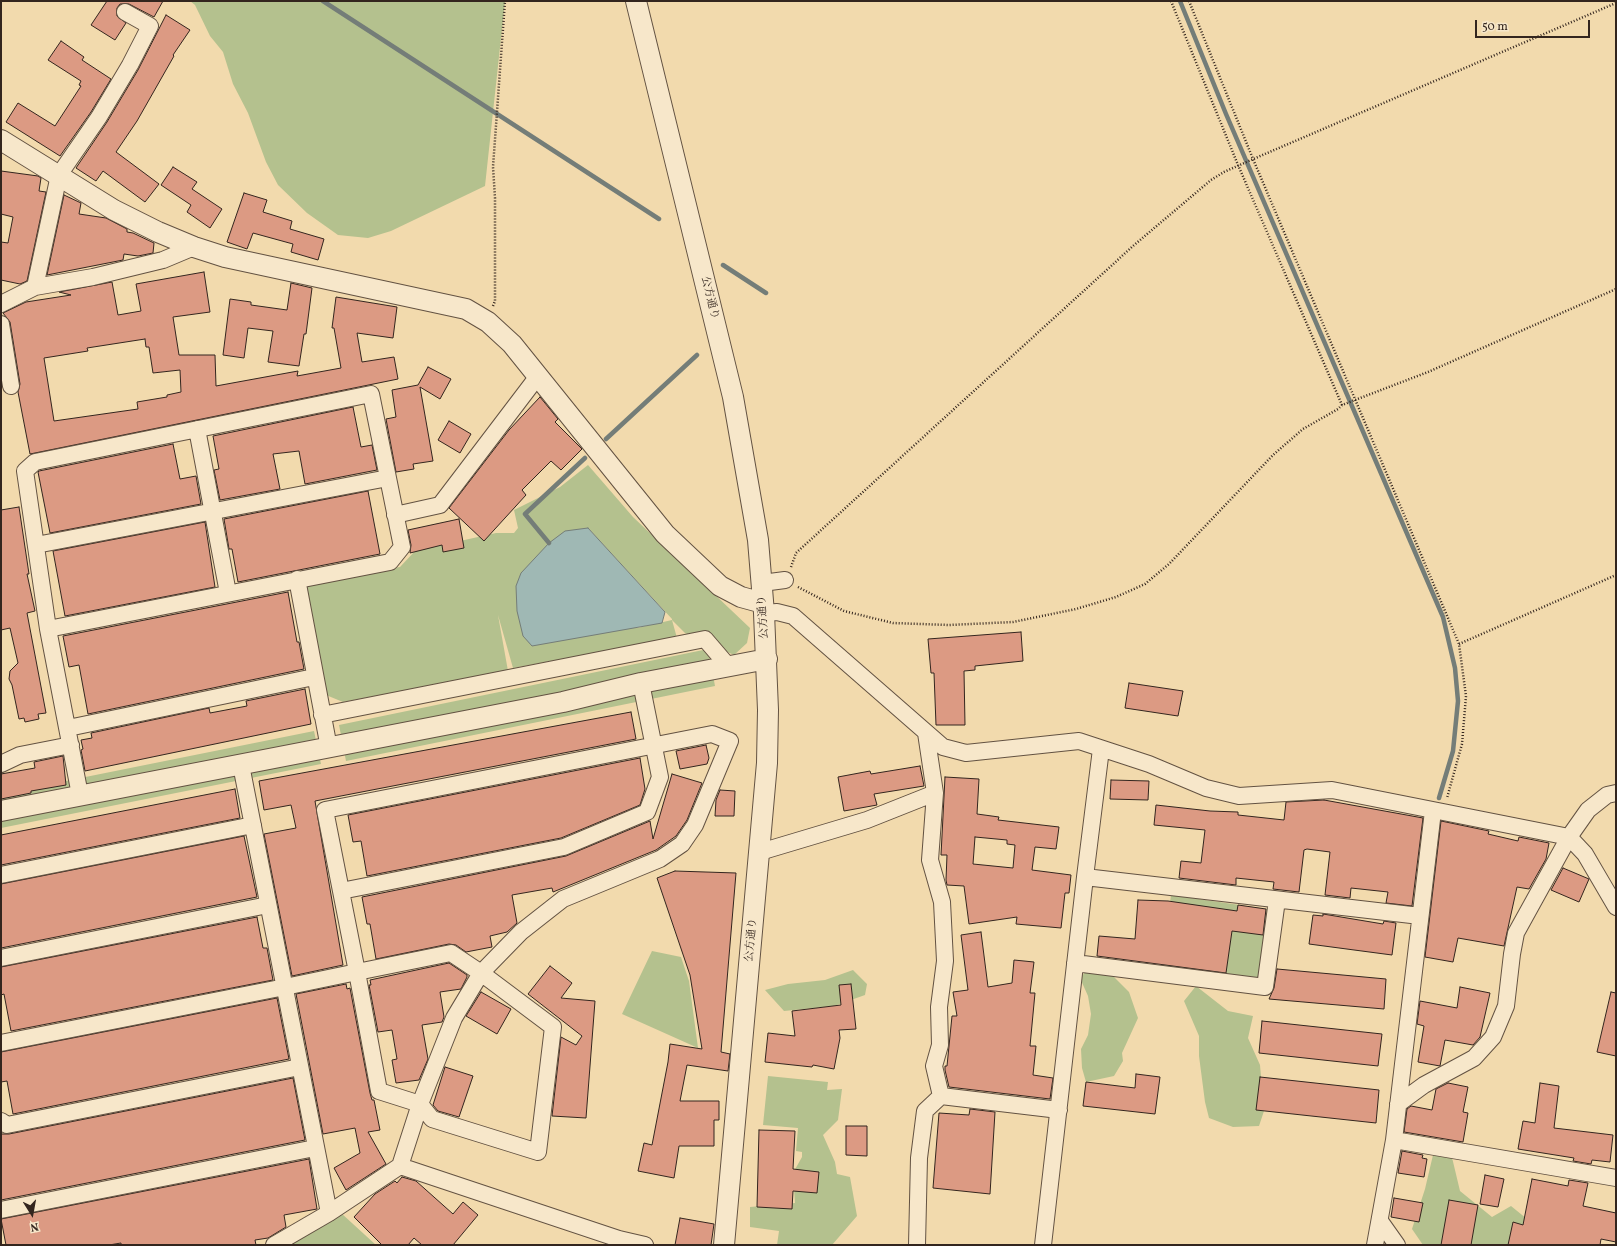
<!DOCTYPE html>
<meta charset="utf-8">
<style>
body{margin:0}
#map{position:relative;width:1617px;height:1246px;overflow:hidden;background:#f2daad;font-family:Vollkorn,serif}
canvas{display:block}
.frame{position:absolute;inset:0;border:2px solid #33251e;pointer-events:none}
.north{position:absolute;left:12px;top:1194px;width:40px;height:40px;-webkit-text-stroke:3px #f7e7ca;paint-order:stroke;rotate:169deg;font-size:11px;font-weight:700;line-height:16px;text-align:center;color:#33251e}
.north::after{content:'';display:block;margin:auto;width:14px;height:18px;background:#33251e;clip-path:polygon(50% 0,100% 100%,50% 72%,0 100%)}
.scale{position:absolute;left:1475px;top:20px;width:115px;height:18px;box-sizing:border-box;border:2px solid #33251e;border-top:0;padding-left:5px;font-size:12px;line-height:14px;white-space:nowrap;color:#33251e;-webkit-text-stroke:3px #f7e7ca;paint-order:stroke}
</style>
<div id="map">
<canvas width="1617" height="1246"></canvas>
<div class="frame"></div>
<div class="north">N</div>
<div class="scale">50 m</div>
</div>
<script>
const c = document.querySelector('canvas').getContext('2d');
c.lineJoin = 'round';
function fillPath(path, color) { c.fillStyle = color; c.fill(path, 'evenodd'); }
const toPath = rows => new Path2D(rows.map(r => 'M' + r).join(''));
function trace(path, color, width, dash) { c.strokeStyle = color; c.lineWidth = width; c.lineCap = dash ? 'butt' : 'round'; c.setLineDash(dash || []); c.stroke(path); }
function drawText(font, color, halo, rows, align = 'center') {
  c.font = font + ' Vollkorn,"Noto Serif JP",serif'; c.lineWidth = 3.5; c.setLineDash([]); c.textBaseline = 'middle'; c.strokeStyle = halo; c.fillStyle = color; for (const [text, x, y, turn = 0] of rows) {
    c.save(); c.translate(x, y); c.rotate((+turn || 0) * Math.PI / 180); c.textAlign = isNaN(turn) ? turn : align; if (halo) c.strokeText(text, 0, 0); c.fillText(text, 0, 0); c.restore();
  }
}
fillPath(toPath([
 [190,1,505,1,485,186,391,231,368,238,338,235,307,213,278,185,266,162,248,113,233,84,223,52,210,36,195,5],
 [588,465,633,517,750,628,747,643,734,655,685,633,672,620,677,638,513,668,498,615,508,671,343,702,326,695,304,584,400,567,415,551,496,533,514,533,518,528,514,510,560,487],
 [588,528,672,619,672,620,637,628],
 [708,649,715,686,346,761,339,725],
 [314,731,321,764,1,828,1,794],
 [1171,895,1267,909,1258,980,1162,967],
 [652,951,681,957,689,981,698,1048,622,1014],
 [1089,968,1107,970,1129,992,1138,1018,1122,1053,1123,1061,1114,1076,1086,1082,1082,1068,1081,1049,1088,1035,1091,1014,1088,996,1080,978],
 [853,970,867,984,865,995,834,1006,784,1011,765,990,788,984,825,980],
 [1196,986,1228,1011,1253,1016,1248,1038,1260,1065,1264,1111,1259,1126,1233,1127,1209,1118,1205,1102,1199,1056,1199,1036,1184,1001],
 [768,1076,828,1082,827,1090,842,1089,838,1120,823,1135,835,1162,837,1174,850,1177,857,1216,832,1245,777,1245,779,1231,750,1227,750,1207,795,1203,793,1173,802,1157,802,1152,796,1151,798,1128,763,1125],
 [1450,1149,1460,1191,1492,1217,1511,1206,1559,1245,1423,1245,1412,1229,1425,1189,1433,1155],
 [341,1213,376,1245,290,1245]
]), '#b4c18e');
const water = toPath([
 [588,528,665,612,662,623,532,646,523,636,517,611,516,586,521,573,549,543,565,531,588,528]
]);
fillPath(water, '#9fb8b4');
trace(water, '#747d78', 1);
trace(toPath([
 [323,1,659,219],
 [1180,1,1226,114,1443,617,1455,668,1458,701,1453,751,1439,798],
 [723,265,766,293],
 [606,439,697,355],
 [549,543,525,514,585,458]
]), '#747d78', 4.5);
const building = toPath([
 [107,1,163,1,154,17,129,4,120,4,117,8,117,16,126,23,115,40,91,25,107,1],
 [166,15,190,30,173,55,174,56,137,121,116,152,159,184,145,202,103,171,96,181,76,168,107,122,138,70,166,15],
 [61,41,84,57,82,60,111,79,91,112,60,156,6,122,18,103,55,126,81,86,79,85,81,81,48,60,61,41],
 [173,167,197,182,192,189,222,209,210,228,187,212,191,205,161,185,173,167],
 [1,171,38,176,41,178,39,191,46,192,27,281,20,284,1,280,1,242,8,243,13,217,1,214,1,171],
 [244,193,267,200,263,212,292,221,290,229,324,239,318,260,291,252,293,244,253,233,247,249,227,242,244,193],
 [64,195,81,203,79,214,106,218,127,229,127,232,133,233,154,243,153,253,138,256,124,254,123,260,47,275,64,195],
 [204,272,210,312,173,317,179,355,215,355,216,386,298,371,297,376,341,368,334,328,332,328,336,297,397,307,393,338,357,333,362,362,394,357,398,379,30,454,18,392,20,384,10,322,3,313,26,302,71,295,59,292,112,282,118,315,141,311,136,284,204,272],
 [145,339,146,347,149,347,153,373,180,370,181,392,167,395,167,397,137,402,138,409,54,421,44,358,88,351,87,348,145,339],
 [291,283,312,288,306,334,304,334,299,366,268,362,273,331,248,328,244,358,223,355,230,299,251,302,251,305,287,310,291,283],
 [428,367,451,379,440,399,420,387,433,461,413,464,414,469,396,472,386,419,396,417,392,390,418,385,428,367],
 [540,397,558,419,555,422,582,449,561,470,551,461,522,490,526,495,484,541,449,508,509,430,540,397],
 [353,407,361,447,372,445,377,470,305,484,299,451,273,454,280,489,220,500,214,470,219,469,213,436,353,407],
 [449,421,471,434,460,453,438,440,449,421],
 [173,444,180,479,196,476,201,504,50,533,38,472,39,471,173,444],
 [368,491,380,554,238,582,232,549,229,549,224,519,368,491],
 [19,507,29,574,27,574,35,611,27,613,46,713,38,714,39,719,25,722,24,718,19,719,12,685,9,679,10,671,18,663,10,628,1,630,1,510,19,507],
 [459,519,464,548,443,552,442,545,410,553,411,545,408,530,459,519],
 [205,522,215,587,65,616,53,551,205,522],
 [288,592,297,642,299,642,304,669,88,714,79,665,69,667,63,636,288,592],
 [1021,632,1023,661,975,666,975,670,964,671,965,725,936,725,934,673,931,673,928,639,1021,632],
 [1129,683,1183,691,1178,716,1125,708,1129,683],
 [305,689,311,724,85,771,81,750,83,749,81,740,92,738,91,733,209,708,210,713,247,706,246,701,305,689],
 [631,712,636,739,315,801,343,965,292,976,264,834,296,828,291,805,264,810,259,781,631,712],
 [706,745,709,758,707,764,680,769,676,751,706,745],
 [63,756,66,785,31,791,31,793,1,799,1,774,35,768,34,762,63,756],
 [640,758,645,789,640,805,561,838,367,876,361,841,353,842,348,815,640,758],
 [920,766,924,786,874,794,877,805,844,811,838,777,870,771,871,774,920,766],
 [672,774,702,783,687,820,676,836,656,850,553,892,552,888,512,895,517,923,507,932,490,936,492,947,466,952,456,945,449,944,376,959,370,924,367,924,362,897,566,856,650,821,653,839,672,774],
 [945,777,979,779,977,814,999,817,998,820,1059,827,1056,849,1035,847,1032,870,1071,875,1069,893,1065,893,1061,928,1016,924,1017,917,969,924,964,886,947,885,946,880,947,855,941,855,945,777],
 [975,837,1007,840,1007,844,1015,845,1013,868,973,864,975,837],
 [1111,780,1149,781,1148,800,1110,799,1111,780],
 [235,789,240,818,1,865,1,835,235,789],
 [720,790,735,791,734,816,715,816,716,800,720,790],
 [1324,800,1423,818,1412,906,1386,903,1388,892,1351,888,1350,898,1325,895,1330,852,1307,849,1304,850,1299,892,1273,889,1274,882,1236,878,1236,885,1179,878,1181,861,1201,863,1205,830,1154,825,1156,805,1210,811,1238,812,1238,815,1284,820,1286,802,1324,800],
 [1441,821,1489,831,1488,834,1518,841,1519,837,1549,843,1546,859,1529,889,1517,887,1504,946,1458,938,1453,962,1425,957,1441,821],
 [244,836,257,897,1,948,1,884,244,836],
 [1563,868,1589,879,1579,902,1551,890,1563,868],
 [675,871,736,873,721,1052,730,1054,728,1071,687,1065,680,1101,719,1101,719,1120,714,1120,714,1146,679,1146,674,1178,638,1171,644,1143,652,1145,668,1062,670,1044,702,1049,690,975,657,878,675,871],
 [1138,900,1168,901,1237,911,1238,905,1266,909,1263,935,1232,931,1226,973,1097,956,1099,936,1135,939,1138,900],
 [1323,914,1383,924,1384,921,1396,923,1392,955,1309,944,1313,915,1323,916,1323,914],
 [257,917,263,948,267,948,273,980,11,1031,4,994,1,995,1,967,257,917],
 [981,932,988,987,1012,983,1014,960,1034,962,1030,993,1035,993,1030,1046,1036,1046,1033,1075,1053,1078,1050,1099,949,1087,945,1070,945,1066,947,1066,952,1016,957,1016,953,992,968,990,961,935,981,932],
 [449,963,467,975,467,977,461,989,440,992,444,1017,442,1022,422,1025,428,1059,419,1080,396,1083,392,1060,397,1059,392,1030,378,1032,369,985,371,985,370,980,449,963],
 [550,966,572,983,561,998,595,1001,586,1118,552,1116,561,1037,576,1045,582,1036,528,994,550,966],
 [1277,969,1386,979,1384,1009,1269,999,1274,988,1277,969],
 [346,984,347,989,350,988,370,1093,372,1100,374,1100,380,1130,368,1132,386,1164,346,1190,334,1168,360,1153,355,1128,323,1134,296,994,346,984],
 [851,984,856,1029,839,1030,840,1038,834,1069,813,1065,812,1067,765,1062,768,1033,795,1036,792,1011,841,1005,839,985,851,984],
 [1460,987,1490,993,1480,1037,1473,1045,1445,1040,1440,1066,1418,1062,1424,1026,1417,1024,1420,1001,1457,1008,1460,987],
 [481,992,511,1009,497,1034,466,1016,481,992],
 [1611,992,1616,993,1616,1056,1597,1052,1611,992],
 [277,998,289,1059,13,1114,7,1081,1,1082,1,1052,277,998],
 [1262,1021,1382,1034,1378,1066,1259,1053,1262,1021],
 [445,1067,473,1076,459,1117,438,1111,433,1105,445,1067],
 [1136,1074,1160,1077,1155,1114,1083,1106,1086,1082,1135,1088,1136,1074],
 [1260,1077,1379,1090,1376,1123,1256,1110,1260,1077],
 [293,1078,305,1140,1,1200,1,1134,9,1134,293,1078],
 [1448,1083,1468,1087,1463,1112,1468,1113,1463,1142,1404,1132,1407,1109,1411,1106,1432,1110,1436,1089,1448,1083],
 [1540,1083,1559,1086,1554,1128,1613,1135,1610,1162,1592,1160,1591,1164,1573,1161,1574,1158,1518,1149,1523,1121,1535,1123,1540,1083],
 [970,1109,995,1112,990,1194,933,1188,939,1113,969,1115,970,1109],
 [846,1126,867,1126,867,1156,846,1155,846,1126],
 [759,1130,795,1131,793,1169,819,1172,817,1193,793,1191,792,1209,757,1207,759,1130],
 [1402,1151,1423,1155,1422,1158,1427,1159,1424,1177,1398,1173,1402,1151],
 [309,1159,317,1209,284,1215,286,1227,268,1238,255,1240,256,1245,121,1245,121,1243,109,1245,6,1245,1,1219,309,1159],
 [1485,1175,1504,1179,1498,1207,1480,1204,1485,1175],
 [402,1177,416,1181,453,1214,463,1202,478,1215,453,1245,422,1245,414,1238,408,1245,382,1245,354,1217,375,1194,395,1181,397,1183,402,1177],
 [1532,1179,1568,1186,1569,1180,1588,1183,1583,1206,1616,1213,1616,1242,1601,1239,1600,1245,1508,1245,1513,1222,1523,1225,1532,1179],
 [1394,1198,1423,1203,1419,1222,1391,1217,1394,1198],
 [1449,1200,1478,1205,1471,1245,1441,1245,1449,1200],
 [680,1218,714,1224,711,1245,675,1245,680,1218]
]);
fillPath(building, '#dc9a83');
trace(building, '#33251e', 1);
const minor = toPath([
 [35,287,93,277,163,260,194,247],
 [1,304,35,287,59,175,99,117,130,65,150,26,125,12],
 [1,324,11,386],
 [197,429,228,593],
 [395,515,440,505,538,376],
 [36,545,388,478],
 [297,579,329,748],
 [762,583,785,580],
 [764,613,777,612,793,616,943,747,966,753,1079,741,1149,764,1206,788,1239,796,1332,790,1569,837,1585,854,1616,907],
 [48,629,390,562,402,547,371,394,35,462,25,471,48,629,80,795],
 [322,715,705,639,729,667],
 [68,728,314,677],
 [1,764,20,755,71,745],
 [241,765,329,1213],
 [935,793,930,860,942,902,945,961,939,1007,940,1045,934,1066,941,1096,1059,1110],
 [760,852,867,820,935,793,926,733],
 [1,875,253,825],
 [1085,877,1420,916],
 [341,891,564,847,647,812,660,777,641,683],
 [1,958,268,905],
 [1075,963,1265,987,1277,900],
 [1,1043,285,987,357,972,451,953,481,973,553,1027,538,1152,432,1119,420,1104,379,1091,357,972,325,810,712,734,730,741,695,825,682,844,660,859,563,899,521,932,481,973,454,1018,420,1104,400,1166,329,1213,274,1245],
 [1398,1104,1424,1085,1474,1058,1493,1037,1506,1006,1512,954,1516,933,1569,837,1588,810,1607,795,1616,793],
 [1,1121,7,1125,300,1067],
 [1394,1140,1616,1178],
 [400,1166,619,1239,645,1245],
 [1,1210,315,1148],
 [1380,1221,1397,1245],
 [917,1245,919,1158,925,1111,941,1096],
 [1043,1245,1085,877,1101,749],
 [1375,1245,1394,1140,1433,811]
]);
const tertiary = toPath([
 [636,1,733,397,758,540,764,613,768,710,767,763,724,1245],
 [1,140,114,210,158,232,194,247,225,257,466,309,488,322,512,344,665,534,720,586,741,597,763,603],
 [1,811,563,702,641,683,767,659]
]);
trace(minor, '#635242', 18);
trace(tertiary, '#635242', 22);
trace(toPath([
 [1171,1,1238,165,1342,405],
 [1189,1,1253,159,1459,644,1466,696,1462,744,1447,798],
 [493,306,495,301,495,198,493,167,505,1],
 [791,567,796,553,1133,246,1211,180,1224,172,1251,160,1616,3],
 [798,587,844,611,893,623,949,625,1013,622,1076,609,1116,597,1145,584,1169,564,1273,455,1303,429,1338,409,1342,405,1428,372,1616,289],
 [1459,644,1616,575]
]), '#33251e', 2.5, [1, 2]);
trace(minor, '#f7e7ca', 16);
trace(tertiary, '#f7e7ca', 20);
drawText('11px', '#33251e', '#f7e7ca', [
 ["公方通り",709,298,76],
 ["公方通り",764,617,-94],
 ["公方通り",752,940,-85]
]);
</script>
